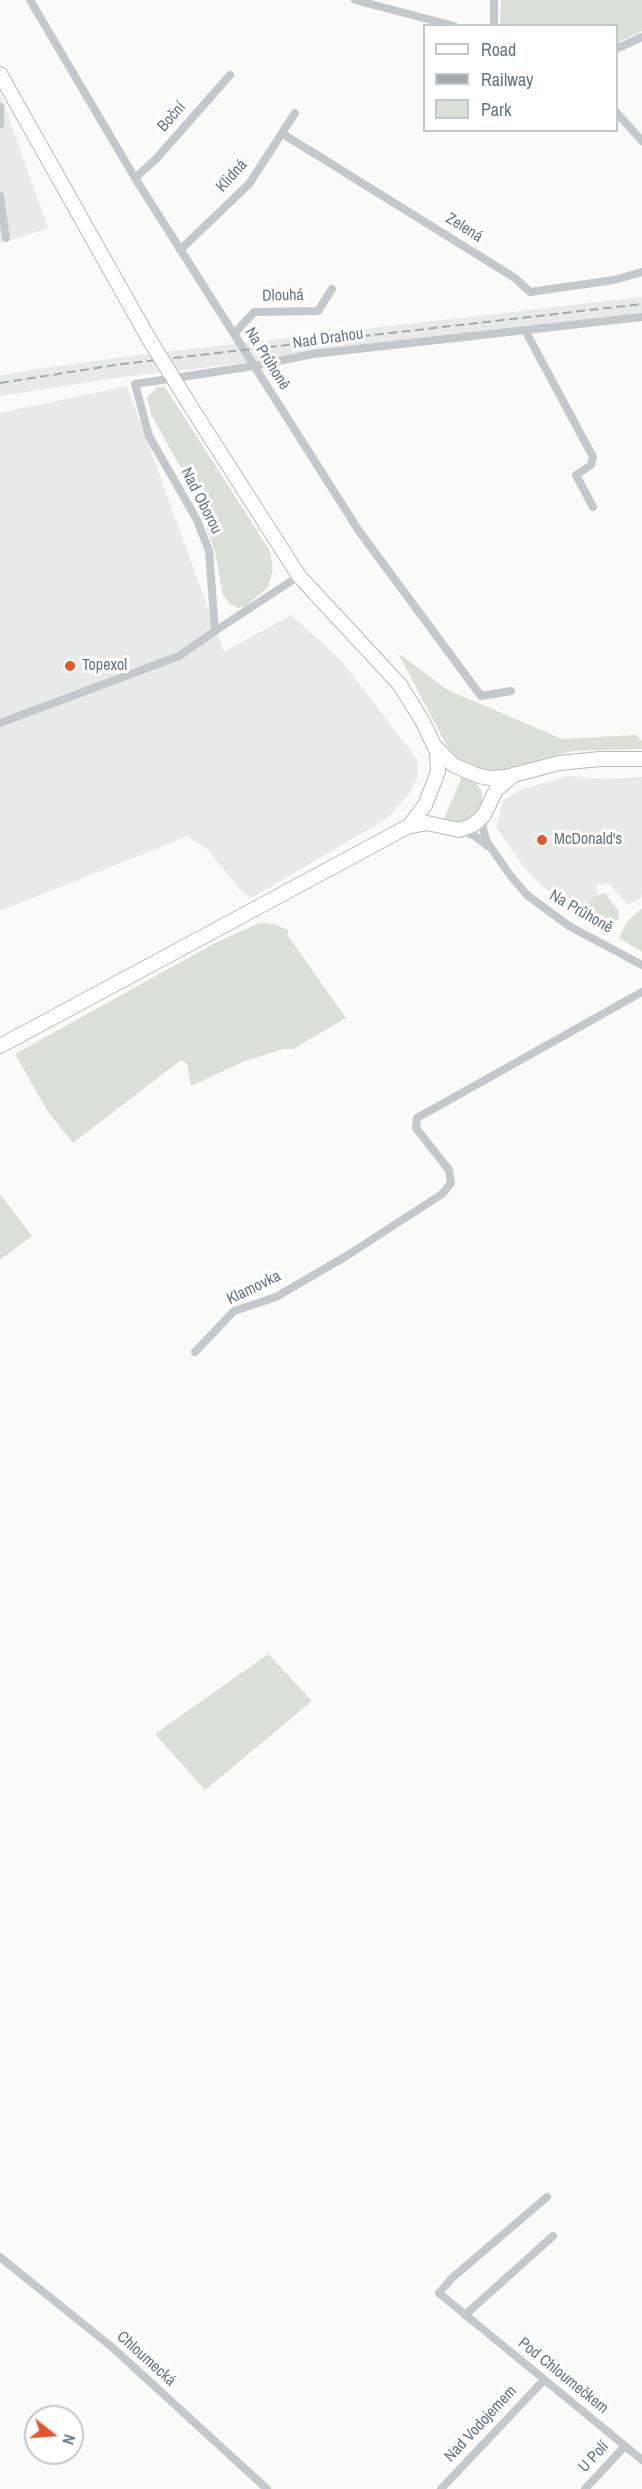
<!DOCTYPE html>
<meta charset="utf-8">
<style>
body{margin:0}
#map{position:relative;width:642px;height:2489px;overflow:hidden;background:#fafaf8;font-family:"Archivo Narrow",sans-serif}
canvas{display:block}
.legend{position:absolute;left:423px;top:24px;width:195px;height:108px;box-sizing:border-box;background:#fff;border:2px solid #c1c8cd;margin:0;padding:8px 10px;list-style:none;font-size:18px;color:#657683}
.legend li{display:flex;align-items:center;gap:12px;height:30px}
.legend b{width:30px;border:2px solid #c1c8cd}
.north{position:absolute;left:24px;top:2405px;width:60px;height:60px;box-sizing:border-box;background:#fff;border:2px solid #c1c8cd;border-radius:50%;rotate:107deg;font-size:16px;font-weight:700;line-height:24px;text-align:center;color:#657683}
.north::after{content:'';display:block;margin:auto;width:21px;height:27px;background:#e4572e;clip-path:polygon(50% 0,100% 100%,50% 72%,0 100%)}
</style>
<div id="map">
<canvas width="642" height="2489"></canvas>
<ul class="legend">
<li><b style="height:8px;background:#fff"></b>Road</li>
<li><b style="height:8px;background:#a2aab0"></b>Railway</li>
<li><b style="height:16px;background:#dadfd7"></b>Park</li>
</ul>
<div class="north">N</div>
</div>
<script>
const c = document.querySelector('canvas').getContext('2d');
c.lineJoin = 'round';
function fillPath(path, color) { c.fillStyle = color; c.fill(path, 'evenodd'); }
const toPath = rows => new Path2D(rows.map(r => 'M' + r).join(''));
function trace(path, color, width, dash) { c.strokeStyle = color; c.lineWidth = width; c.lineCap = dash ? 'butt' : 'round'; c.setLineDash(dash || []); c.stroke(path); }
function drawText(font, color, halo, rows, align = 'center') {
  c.font = font + ' "Archivo Narrow",sans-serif'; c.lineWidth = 6; c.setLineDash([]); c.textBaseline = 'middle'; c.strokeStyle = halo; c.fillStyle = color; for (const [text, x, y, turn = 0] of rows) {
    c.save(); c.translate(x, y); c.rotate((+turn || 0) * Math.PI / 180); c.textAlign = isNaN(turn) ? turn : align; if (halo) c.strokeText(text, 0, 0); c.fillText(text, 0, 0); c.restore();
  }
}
fillPath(toPath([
 [0,93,48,228,1,243,0,240],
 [642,297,642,317,124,377,0,396,0,376,30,370,122,357],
 [127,386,224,652,291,615,340,659,417,759,418,777,410,793,386,819,255,896,249,897,241,891,208,850,188,836,0,911,0,413],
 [569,776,606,779,642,777,642,895,639,900,627,904,609,884,596,885,598,895,574,911,544,888,524,867,496,827,503,800,523,789]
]), '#e8e9e9');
fillPath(toPath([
 [501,0,642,0,642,31,617,43,616,26,500,25],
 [157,387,165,387,270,551,273,569,268,587,245,607,238,608,230,604,223,595,215,552,203,519,204,510,151,414,147,398],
 [398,653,448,690,562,739,636,735,642,741,642,749,573,751,493,772,475,768,459,759,448,748],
 [462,776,476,783,482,792,482,803,475,817,460,823,444,819],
 [605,893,618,910,619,918,604,933,573,914,574,911,598,895],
 [642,908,642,952,619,938,627,922],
 [259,923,274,924,288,930,288,936,346,1018,293,1049,283,1049,245,1061,191,1086,187,1064,181,1060,73,1143,48,1112,15,1054,217,942],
 [0,1194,32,1236,0,1260],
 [268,1654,312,1701,205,1790,155,1734]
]), '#dadfd7');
const primary = toPath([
 [0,74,149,339],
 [191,407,299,576,400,685,423,722,437,752,438,772,425,805,409,826],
 [435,746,453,765,479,776,490,778,506,777,559,763,600,759,642,759],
 [0,1046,407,827,427,823,459,830,473,825,484,815,496,790,515,774]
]);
trace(primary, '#b5babe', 16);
trace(toPath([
 [30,0,135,178,359,531,481,696,511,691],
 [355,0,454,26],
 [494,0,494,26],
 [616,49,642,37],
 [0,107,0,124],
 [616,112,642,141],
 [283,134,515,278,530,292,614,280,642,272],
 [135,178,156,159,230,75],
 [0,196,6,238],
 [180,250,249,184,295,113],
 [526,332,593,457,591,465,576,475,593,507],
 [234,334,254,312,318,311,332,289],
 [215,631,299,576],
 [0,723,179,656,215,631,209,551,197,520,149,436,135,384,254,366,313,354,642,317],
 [484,815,483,828,487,842,510,875,527,895,569,926,642,965],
 [461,830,475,836,488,846],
 [195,1352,234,1311,276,1297,348,1255,442,1194,451,1183,449,1170,416,1128,417,1118,642,992],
 [547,2197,452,2278,439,2293,642,2460],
 [0,2257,113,2348,267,2489],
 [465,2315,553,2236],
 [441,2489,544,2380],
 [585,2489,625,2446]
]), '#c3c8cc', 8);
trace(primary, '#fff', 14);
trace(toPath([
 [0,383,122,364,642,304]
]), '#a2aab0', 2, [9, 4.5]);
const primaryBridge = toPath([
 [149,339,191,407]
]);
trace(primaryBridge, '#b5babe', 16, []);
trace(primaryBridge, '#fff', 14);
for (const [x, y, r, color] of [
 [70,666,6,"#e4572e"],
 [542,840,6,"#e4572e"]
]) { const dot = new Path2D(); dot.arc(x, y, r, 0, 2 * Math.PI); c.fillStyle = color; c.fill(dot); trace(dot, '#fff', 2); }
drawText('16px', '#657683', '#fff', [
 ["Boční",172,117,-49],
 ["Klidná",232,176,-48],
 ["Zelená",464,228,32],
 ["Dlouhá",283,296,-1],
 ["Nad Drahou",328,339,-8],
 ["Na Průhoně",267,359,58],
 ["Nad Oborou",201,501,63],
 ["Na Průhoně",581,912,30],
 ["Klamovka",254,1288,-26],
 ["Chloumecká",146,2359,42],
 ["Pod Chloumečkem",563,2376,39],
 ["Nad Vodojemem",481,2424,-47],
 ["U Polí",594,2457,-47]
]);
drawText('16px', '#657683', '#fff', [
 ["Topexol",82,666],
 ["McDonald's",554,840]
], 'left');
</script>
